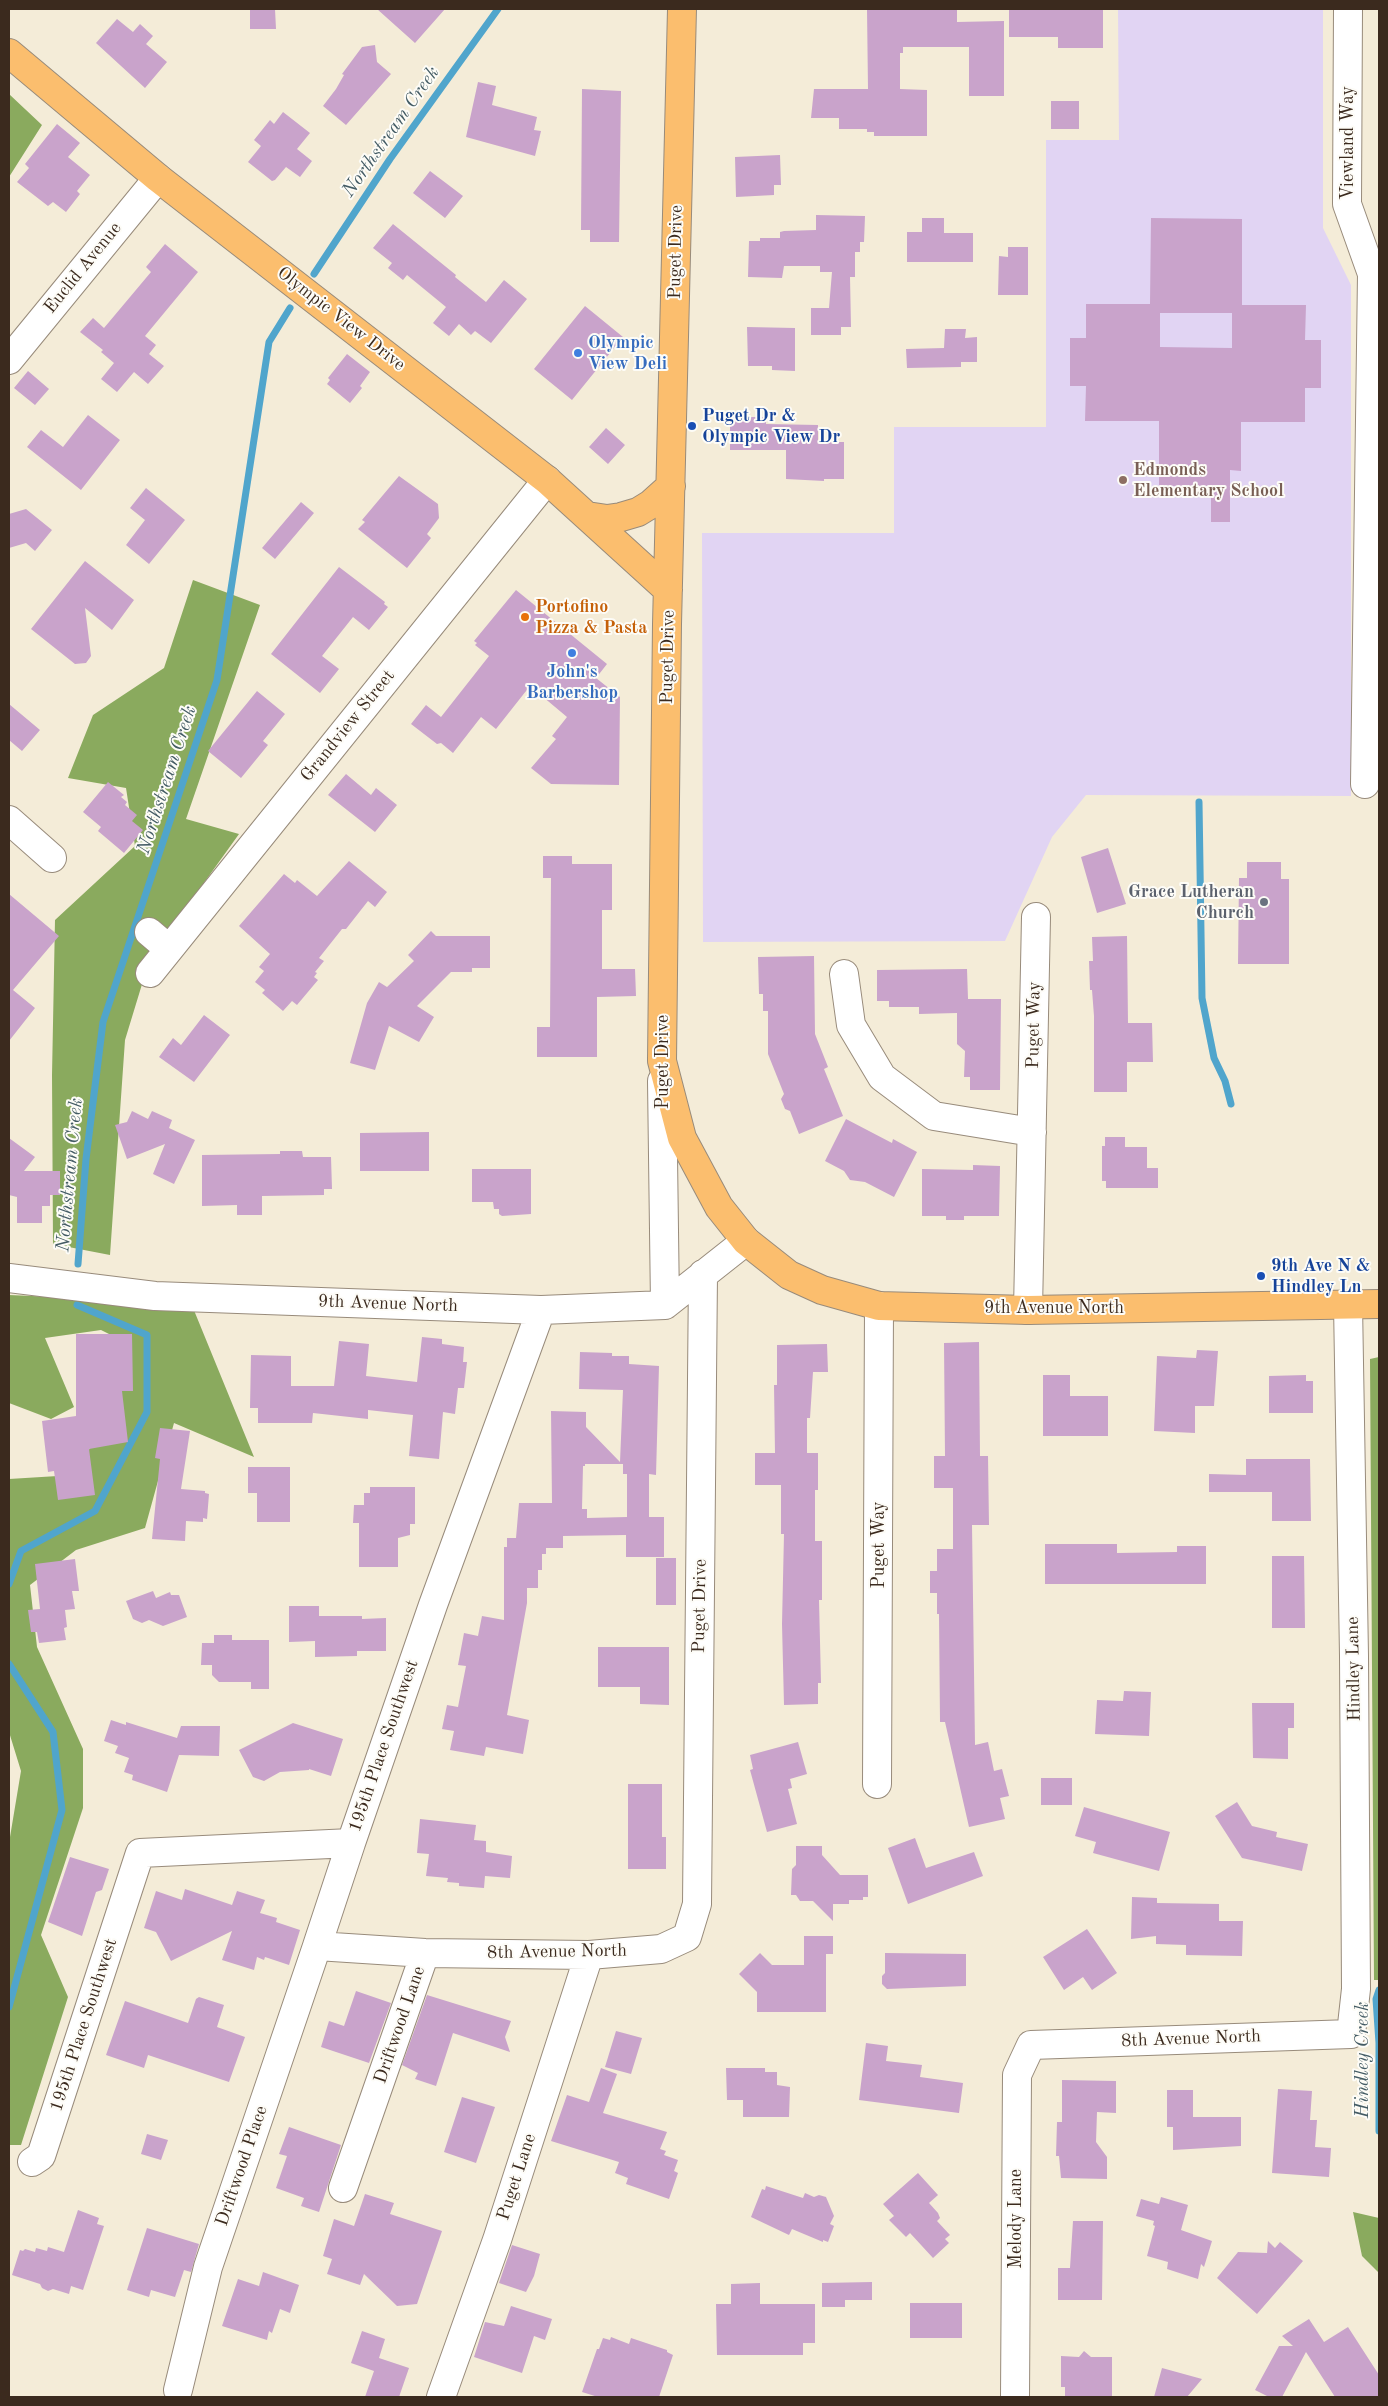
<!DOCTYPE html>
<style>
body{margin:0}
#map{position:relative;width:1388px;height:2406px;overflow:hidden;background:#f4ecd8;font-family:"Old Standard TT",serif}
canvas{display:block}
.frame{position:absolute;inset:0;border:10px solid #3b2a1e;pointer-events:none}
</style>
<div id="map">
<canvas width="1388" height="2406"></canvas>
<div class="frame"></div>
</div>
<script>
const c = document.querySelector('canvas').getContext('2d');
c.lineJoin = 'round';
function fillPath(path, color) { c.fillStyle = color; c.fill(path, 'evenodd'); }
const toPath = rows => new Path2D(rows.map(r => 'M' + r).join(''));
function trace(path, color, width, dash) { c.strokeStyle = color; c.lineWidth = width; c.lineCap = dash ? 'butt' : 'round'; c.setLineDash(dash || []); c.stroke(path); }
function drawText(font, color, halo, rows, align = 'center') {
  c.font = font + ' "Old Standard TT",serif'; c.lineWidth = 4; c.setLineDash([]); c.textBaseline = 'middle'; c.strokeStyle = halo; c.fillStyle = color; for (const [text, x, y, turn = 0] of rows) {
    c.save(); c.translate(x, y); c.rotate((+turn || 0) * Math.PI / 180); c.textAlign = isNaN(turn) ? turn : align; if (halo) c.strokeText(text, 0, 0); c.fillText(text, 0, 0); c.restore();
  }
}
fillPath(toPath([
 [1118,9,1323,9,1323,228,1351,285,1351,796,1086,795,1052,837,1005,941,703,942,702,533,894,533,894,427,1046,427,1046,140,1119,140]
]), '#e1d4f3');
fillPath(toPath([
 [9,94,42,125,9,177],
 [193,580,260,605,186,819,239,834,150,958,125,1040,110,1255,53,1244,52,1075,55,920,135,846,126,788,68,778,93,715,164,668],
 [9,1295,191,1303,254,1457,174,1423,145,1528,76,1550,30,1585,37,1647,83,1749,83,1808,41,1935,68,1997,21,2145,9,2145,9,1843,21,1771,9,1732,9,1479,74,1475,110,1414,127,1343,101,1330,45,1338,74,1407,51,1419,9,1403],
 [1379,1357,1379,1980,1374,1980,1370,1359],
 [1353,2212,1379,2218,1379,2273,1362,2256]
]), '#8aaa5e');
trace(toPath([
 [314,274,390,159,498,9],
 [1199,802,1202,998,1214,1058,1225,1081,1231,1104],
 [78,1264,86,1159,103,1022,217,680,269,342,290,308],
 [9,1584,21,1551,95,1511,147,1412,147,1335,77,1305],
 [9,1664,53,1732,62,1810,9,2007],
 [1379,1990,1376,1999,1379,2043,1379,2131]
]), '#50a5cc', 7);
fillPath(toPath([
 [250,9,275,9,276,29,250,29],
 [377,9,445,9,415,43],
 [867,9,957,9,957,22,1004,21,1004,96,969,96,969,47,903,47,903,53,900,53,900,89,927,90,927,136,874,136,874,132,867,132,867,129,839,129,839,118,811,118,814,89,868,89],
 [1009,9,1103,9,1103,48,1058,48,1058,37,1009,37],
 [117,19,133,32,140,24,153,36,146,44,167,62,145,88,96,43],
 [375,45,377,62,391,74,346,125,323,106,336,89,344,75,342,74,362,47],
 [478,82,496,86,492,105,537,117,534,130,541,131,535,156,466,137],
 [582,89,621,91,619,242,590,242,590,230,581,230],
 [1051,101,1079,101,1079,129,1051,129],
 [283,112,310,133,297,149,312,161,300,177,286,167,275,180,272,181,248,162,261,146,254,140,270,120,274,124],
 [57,124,80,143,68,157,90,175,77,191,80,194,66,212,53,202,48,206,17,182,29,168,25,164],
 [780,155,781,185,774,185,774,195,736,197,735,157],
 [430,171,463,196,445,218,413,193],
 [816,215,865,216,864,242,860,242,860,252,855,252,855,277,850,277,851,327,841,327,841,335,811,335,811,308,829,308,832,272,820,272,820,266,784,266,782,278,748,277,749,241,760,241,760,238,780,238,780,232,784,231,816,230],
 [922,218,944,218,944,233,973,233,973,262,907,262,907,232,922,232],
 [1151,218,1242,219,1242,305,1306,305,1305,340,1321,340,1321,388,1305,388,1305,422,1241,422,1241,471,1230,470,1230,522,1211,522,1211,486,1159,486,1159,421,1085,421,1086,386,1070,386,1070,338,1086,338,1086,304,1150,304],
 [1160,313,1232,313,1232,348,1160,347],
 [393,224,456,275,455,277,486,302,504,280,527,299,491,343,475,331,471,335,459,324,449,336,433,323,446,307,407,275,403,280,388,268,392,263,373,248],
 [165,244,198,272,145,336,156,345,149,354,164,366,148,384,134,372,117,392,101,379,114,363,101,352,103,350,80,332,93,318,104,328,151,272,146,267],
 [1008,247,1028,247,1028,295,998,295,999,256,1008,257],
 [585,306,623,337,572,400,534,369],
 [747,327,795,328,795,371,772,370,772,366,748,366],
 [945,329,966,329,965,338,977,337,977,362,961,362,961,367,907,368,906,349,944,348],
 [347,354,370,372,360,386,362,388,350,403,327,384,330,380,328,378],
 [28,371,49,389,35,405,14,388],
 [88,415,120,440,81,490,27,447,41,430,63,447],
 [730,417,766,417,766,424,818,425,818,442,844,442,844,479,824,479,824,481,786,479,786,450,730,450],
 [606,428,625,445,608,464,589,447],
 [399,476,438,504,439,518,427,534,431,538,407,568,358,529,365,522,362,520],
 [146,488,185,520,149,564,126,545,145,520,130,508],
 [301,502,314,513,275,559,262,548],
 [26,509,52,530,35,551,26,543,9,548,9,514],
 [85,561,134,600,112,630,85,608,91,656,86,663,75,664,31,629],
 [339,567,385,602,384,604,388,607,369,630,353,617,322,656,339,669,320,693,271,654],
 [516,590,607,664,596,678,620,697,619,785,551,784,531,768,556,739,552,736,567,717,530,686,496,729,481,717,453,753,441,743,437,744,411,724,426,705,441,717,489,656,475,645,477,643,474,641],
 [257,691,285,714,263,741,268,745,241,778,208,751],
 [9,704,40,730,22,751,9,740],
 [346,774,371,795,376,788,397,805,375,832,328,795],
 [108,782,124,795,121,797,127,802,125,805,137,815,132,821,143,830,124,853,98,831,101,827,83,812],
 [1108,848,1126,904,1097,913,1081,857],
 [543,856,572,856,572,864,612,864,612,910,602,910,602,969,635,969,636,996,597,997,597,1057,537,1057,537,1027,550,1027,551,878,543,878],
 [349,861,387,892,375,907,368,901,346,929,342,929,319,958,324,961,315,972,317,973,314,977,318,980,297,1005,292,1001,283,1011,262,993,265,990,255,982,264,971,259,967,270,954,239,926,284,874,295,883,297,880,317,896],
 [1247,862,1281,862,1281,879,1289,879,1289,964,1238,964,1239,878,1247,878],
 [9,894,59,936,13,990,35,1008,9,1041],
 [431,931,436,936,490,936,490,968,472,968,472,972,451,972,417,1006,434,1017,419,1042,389,1026,375,1070,350,1063,367,1003,379,982,387,987,414,961,408,955],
 [1127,936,1128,1023,1152,1023,1153,1062,1127,1062,1127,1092,1094,1092,1094,1016,1092,990,1090,990,1089,961,1093,961,1092,937],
 [814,956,815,1034,828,1067,824,1069,843,1116,799,1134,790,1111,785,1109,781,1099,784,1094,768,1054,768,1011,763,1011,763,994,759,994,758,957],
 [967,969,968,999,1001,999,1000,1090,970,1090,970,1077,964,1077,965,1051,957,1044,957,1013,919,1014,919,1007,889,1007,889,1001,877,1001,877,970],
 [204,1015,230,1035,194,1082,159,1057,173,1038,181,1045],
 [132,1111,148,1119,152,1111,172,1120,169,1128,195,1140,174,1184,153,1174,165,1144,127,1159,115,1125,127,1122],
 [846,1119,892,1143,893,1139,917,1152,894,1197,865,1182,850,1180,844,1171,825,1161],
 [429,1132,429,1171,360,1171,360,1133],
 [1105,1137,1125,1137,1125,1147,1147,1147,1147,1168,1158,1168,1158,1188,1106,1188,1106,1181,1102,1181,1102,1146,1105,1146],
 [9,1138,35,1157,24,1171,60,1171,60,1195,50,1195,50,1206,42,1206,42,1223,17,1223,17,1197,9,1195],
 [280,1151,302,1151,303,1157,331,1157,332,1189,324,1189,324,1195,262,1196,262,1215,237,1215,237,1205,202,1206,202,1155,280,1154],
 [973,1165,1000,1166,999,1216,964,1216,964,1220,946,1220,946,1216,922,1216,922,1169,973,1170],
 [472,1169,531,1169,531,1214,502,1216,499,1214,499,1209,494,1209,493,1202,472,1202],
 [76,1334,132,1334,133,1391,122,1391,128,1442,89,1449,95,1495,58,1500,54,1471,48,1472,42,1421,76,1416],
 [422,1337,442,1339,442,1344,464,1347,463,1362,467,1362,464,1388,458,1388,455,1414,443,1412,439,1459,409,1456,413,1415,368,1410,368,1419,313,1413,312,1423,258,1423,258,1408,250,1408,251,1355,291,1356,291,1386,334,1386,339,1341,369,1344,366,1376,417,1382],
 [979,1342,980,1456,988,1456,989,1525,972,1525,975,1745,988,1742,994,1771,1002,1769,1009,1796,1000,1798,1005,1819,969,1827,945,1722,940,1722,939,1614,937,1614,937,1593,930,1593,930,1571,937,1571,937,1549,953,1549,953,1488,934,1488,934,1456,945,1456,944,1343],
 [827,1344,828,1372,813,1372,810,1418,807,1418,807,1453,818,1453,818,1490,815,1490,815,1541,822,1541,822,1600,819,1600,821,1683,818,1683,818,1704,784,1705,782,1624,784,1534,781,1534,781,1485,755,1485,755,1453,775,1453,774,1385,777,1385,777,1345],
 [1197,1350,1218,1351,1214,1406,1195,1406,1195,1433,1154,1431,1157,1356,1196,1358],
 [580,1352,612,1353,612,1356,629,1356,629,1364,659,1366,656,1475,649,1474,649,1517,664,1517,664,1557,626,1557,626,1535,563,1536,563,1548,546,1548,546,1554,542,1554,542,1570,538,1570,538,1588,527,1588,527,1603,507,1715,529,1720,523,1754,486,1747,484,1756,450,1750,454,1731,442,1729,447,1705,458,1707,466,1666,458,1665,464,1633,478,1636,482,1616,504,1620,504,1547,507,1547,507,1538,516,1538,519,1503,552,1503,551,1411,586,1412,586,1427,620,1462,623,1390,579,1389],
 [585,1464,623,1464,623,1474,627,1474,627,1517,587,1518,587,1509,582,1509,583,1466,585,1466],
 [1043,1375,1070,1375,1070,1396,1108,1396,1108,1436,1043,1436],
 [1306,1375,1306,1381,1313,1381,1313,1413,1269,1413,1269,1376],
 [160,1428,190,1431,181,1489,205,1491,205,1493,209,1494,207,1519,203,1518,203,1522,186,1521,185,1541,152,1539,160,1459,155,1458],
 [1246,1459,1310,1459,1311,1521,1272,1521,1272,1492,1209,1492,1209,1474,1246,1475],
 [248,1467,290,1467,290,1522,257,1522,257,1493,248,1493],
 [370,1487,415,1487,415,1524,410,1524,410,1535,398,1538,398,1567,359,1567,359,1523,353,1523,354,1505,364,1505,364,1493,370,1493],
 [1045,1544,1117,1544,1117,1553,1177,1552,1177,1546,1206,1546,1206,1584,1045,1584],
 [1272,1556,1304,1556,1305,1628,1272,1628],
 [656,1558,676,1558,676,1605,656,1605],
 [75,1559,79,1591,72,1591,75,1609,65,1610,67,1627,64,1628,66,1640,39,1643,37,1632,31,1632,28,1610,40,1609,35,1564],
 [153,1591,156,1598,170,1592,171,1595,179,1595,187,1617,163,1626,149,1620,142,1623,133,1619,126,1601],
 [289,1606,319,1606,319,1616,362,1616,362,1619,386,1618,386,1651,357,1651,357,1656,315,1657,315,1641,289,1642],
 [214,1635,232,1635,232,1640,269,1640,269,1689,251,1689,251,1682,219,1682,212,1675,212,1665,201,1665,202,1643,214,1643],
 [598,1647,669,1647,669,1705,640,1704,640,1687,598,1687],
 [1124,1691,1151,1692,1149,1736,1095,1734,1097,1700,1123,1701],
 [1252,1703,1294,1703,1294,1728,1288,1728,1288,1759,1253,1758],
 [111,1720,126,1725,126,1722,177,1738,181,1726,220,1726,219,1756,179,1755,167,1792,132,1780,133,1775,124,1772,129,1758,115,1753,118,1746,104,1741],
 [293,1723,343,1739,331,1776,309,1769,309,1770,280,1772,264,1781,253,1777,239,1750],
 [798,1742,807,1774,790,1779,792,1788,788,1789,797,1824,767,1832,750,1770,753,1769,750,1755],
 [1041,1778,1072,1778,1072,1805,1041,1805],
 [628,1784,662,1784,662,1837,666,1837,666,1869,628,1869],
 [1237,1802,1252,1826,1277,1832,1276,1837,1308,1844,1302,1871,1242,1858,1215,1816],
 [1084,1807,1170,1832,1159,1871,1093,1853,1096,1842,1075,1836],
 [420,1819,476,1825,474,1840,486,1841,486,1852,512,1856,510,1878,485,1876,484,1888,459,1886,459,1883,447,1882,448,1878,426,1876,429,1854,417,1853],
 [915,1838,926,1868,974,1852,983,1876,908,1904,888,1848],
 [796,1846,822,1846,822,1855,840,1875,868,1875,868,1897,863,1897,863,1900,849,1900,849,1904,833,1904,833,1921,813,1901,800,1901,796,1895,791,1895,792,1869,796,1865],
 [70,1857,109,1869,102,1890,96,1892,82,1936,48,1922],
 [185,1889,232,1905,237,1891,265,1900,260,1913,277,1918,276,1922,300,1930,289,1965,265,1957,264,1960,257,1957,254,1970,222,1960,232,1931,171,1961,156,1932,144,1928,156,1891,182,1900],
 [1132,1897,1157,1898,1157,1903,1219,1904,1219,1921,1243,1921,1242,1956,1186,1955,1186,1945,1156,1944,1156,1936,1131,1939],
 [1087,1929,1117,1973,1092,1990,1083,1977,1064,1990,1043,1957],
 [804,1936,833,1936,833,1954,826,1954,826,2012,757,2012,757,1992,739,1974,760,1953,772,1965,804,1965],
 [885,1953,966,1954,966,1986,887,1989,882,1984,882,1976,885,1973],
 [356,1991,391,2003,369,2063,321,2047,329,2021,344,2026],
 [427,1995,511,2021,505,2037,510,2052,453,2033,436,2086,415,2079,418,2073,402,2065],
 [199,1997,224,2005,217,2027,245,2037,229,2082,148,2055,144,2068,106,2055,125,2001,188,2023,196,1999],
 [616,2031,642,2038,631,2074,605,2067],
 [866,2043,888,2046,886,2061,922,2065,920,2077,963,2083,959,2113,859,2100],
 [601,2068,617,2074,603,2113,667,2132,660,2149,666,2151,664,2155,678,2160,674,2171,678,2173,669,2199,626,2184,628,2178,615,2173,619,2162,551,2141,567,2095,589,2102],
 [726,2068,765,2068,765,2072,777,2072,777,2085,790,2087,789,2117,743,2117,743,2100,727,2100],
 [1062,2080,1116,2081,1116,2113,1097,2112,1096,2142,1107,2157,1107,2179,1061,2178,1059,2156,1056,2156,1057,2122,1062,2122],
 [1278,2089,1312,2091,1310,2120,1317,2120,1315,2147,1331,2148,1329,2177,1272,2173],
 [1167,2090,1193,2090,1193,2117,1241,2117,1241,2146,1173,2150,1173,2127,1167,2127],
 [462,2097,495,2107,476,2163,444,2152],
 [289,2127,341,2145,319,2212,301,2206,304,2198,276,2188,287,2156,279,2154],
 [147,2134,168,2140,161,2160,141,2154],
 [918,2173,938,2195,929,2203,938,2213,940,2218,937,2221,950,2235,945,2239,949,2243,933,2258,910,2233,906,2237,889,2220,894,2216,883,2204],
 [766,2186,803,2198,805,2193,814,2197,819,2195,826,2197,834,2216,830,2224,834,2226,828,2242,823,2240,823,2242,792,2229,789,2235,751,2217,762,2189,765,2190],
 [365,2194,394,2203,390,2214,442,2231,417,2304,397,2306,364,2274,360,2285,327,2274,332,2259,323,2256,334,2219,354,2226],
 [1161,2197,1188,2205,1181,2230,1212,2241,1204,2267,1201,2264,1198,2279,1167,2269,1168,2262,1147,2256,1155,2226,1153,2225,1154,2221,1136,2216,1141,2199,1159,2204],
 [78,2210,99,2218,97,2224,104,2226,83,2290,71,2286,69,2294,53,2289,48,2291,42,2288,40,2284,12,2275,20,2250,23,2251,25,2249,35,2252,36,2248,47,2251,48,2247,64,2252],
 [1073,2221,1103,2221,1102,2300,1058,2300,1058,2268,1070,2268],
 [147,2228,199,2244,191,2272,184,2270,175,2297,151,2290,149,2297,127,2290],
 [1268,2241,1275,2248,1280,2242,1303,2261,1257,2314,1217,2278,1238,2252,1267,2253],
 [512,2245,540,2254,534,2276,526,2292,499,2283],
 [263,2272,299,2285,290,2313,280,2309,272,2333,269,2331,267,2340,222,2326,238,2279,259,2286],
 [872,2282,872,2300,845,2300,845,2307,822,2307,822,2283],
 [760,2283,760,2304,815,2304,815,2343,803,2343,803,2355,717,2355,716,2304,731,2304,731,2284],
 [910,2303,962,2303,962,2338,910,2338],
 [511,2306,552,2319,545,2340,534,2336,522,2373,474,2357,485,2322,504,2326],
 [1309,2319,1324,2342,1348,2327,1379,2375,1379,2397,1335,2397,1306,2352,1282,2397,1269,2397,1255,2390,1279,2346,1293,2346,1282,2336],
 [362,2331,385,2339,379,2358,409,2368,399,2397,365,2397,374,2371,351,2363],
 [611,2337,629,2344,631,2338,667,2350,667,2352,673,2355,659,2397,598,2397,582,2392,597,2349,599,2349,603,2338,610,2340],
 [1084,2351,1091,2357,1112,2357,1112,2397,1065,2397,1065,2387,1061,2387,1061,2356,1079,2357],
 [1162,2368,1202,2379,1187,2397,1154,2397]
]), '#c9a3cb');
const minor = toPath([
 [1348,9,1347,204,1372,274,1365,784],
 [9,360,158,178],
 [9,820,52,858],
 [149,932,169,949],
 [150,973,547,480],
 [844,974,851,1025,882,1077,934,1116,1032,1132],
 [662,1081,665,1305],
 [9,1278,155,1296,541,1310,665,1305,746,1241],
 [1028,1310,1036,917],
 [877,1784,879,1306],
 [351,1843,317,1946,425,1953,589,1955,661,1949,687,1937,697,1904,703,1274],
 [32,2162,41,2156,140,1853,351,1843,433,1605,541,1310],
 [343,2188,425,1953],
 [178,2390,208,2267,317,1946],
 [441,2397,497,2240,589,1955],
 [1015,2397,1017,2075,1031,2045,1351,2034,1356,1989,1354,1656,1348,1304]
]);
const major = toPath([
 [682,9,667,624,662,1061,682,1138,719,1207,746,1241,789,1275,822,1290,879,1306,1028,1310,1379,1304],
 [9,53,158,178,547,480,668,590],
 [587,516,607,519,621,517,638,512,651,504,671,486]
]);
trace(minor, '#988b7b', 30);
trace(major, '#988b7b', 30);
trace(minor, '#fff', 28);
trace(major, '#fbbe6e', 28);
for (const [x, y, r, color] of [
 [578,353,5,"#3f7fe0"],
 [692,426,5,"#1a4fb4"],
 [1123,480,5,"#8d6e63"],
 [525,617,5,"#e8710a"],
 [572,653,5,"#3f7fe0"],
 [1264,902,5,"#6b7280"],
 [1261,1276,5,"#1a4fb4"]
]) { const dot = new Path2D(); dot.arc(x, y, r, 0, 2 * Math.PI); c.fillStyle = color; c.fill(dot); trace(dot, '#fdfcf7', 2); }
drawText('18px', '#3b2a1e', '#fdfcf7', [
 ["Viewland Way",1348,143,-90],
 ["Puget Drive",676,252,-89],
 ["Euclid Avenue",83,268,-51],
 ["Olympic View Drive",341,319,38],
 ["Puget Drive",668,657,-89],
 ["Grandview Street",348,726,-51],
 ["Puget Way",1034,1025,-89],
 ["Puget Drive",663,1062,-90],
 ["9th Avenue North",388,1304,2],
 ["9th Avenue North",1054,1308],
 ["Puget Way",879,1545,-90],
 ["Puget Drive",700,1606,-89],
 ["Hindley Lane",1354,1669,-91],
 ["195th Place Southwest",384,1746,-71],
 ["8th Avenue North",557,1952,-1],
 ["195th Place Southwest",84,2025,-72],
 ["Driftwood Lane",400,2025,-71],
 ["8th Avenue North",1191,2039,-2],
 ["Driftwood Place",242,2166,-71],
 ["Puget Lane",517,2177,-72],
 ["Melody Lane",1016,2219,-90]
]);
drawText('bold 18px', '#366cbe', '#fdfcf7', [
 ["Olympic",588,343],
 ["View Deli",588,364],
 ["John's",572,672,"center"],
 ["Barbershop",572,693,"center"]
], 'left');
drawText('bold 18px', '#164399', '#fdfcf7', [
 ["Puget Dr &",702,416],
 ["Olympic View Dr",702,437],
 ["9th Ave N &",1271,1266],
 ["Hindley Ln",1271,1287]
], 'left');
drawText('bold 18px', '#785e54', '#fdfcf7', [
 ["Edmonds",1133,470],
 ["Elementary School",1133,491]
], 'left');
drawText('bold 18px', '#c56008', '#fdfcf7', [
 ["Portofino",535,607],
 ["Pizza & Pasta",535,628]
], 'left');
drawText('bold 18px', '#5b616d', '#fdfcf7', [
 ["Grace Lutheran",1254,892],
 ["Church",1254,913]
], 'right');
drawText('italic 19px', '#435b64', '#fdfcf7', [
 ["Northstream Creek",391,132,-55],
 ["Northstream Creek",167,780,-72],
 ["Northstream Creek",70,1175,-85],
 ["Hindley Creek",1363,2060,-90]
]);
</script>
